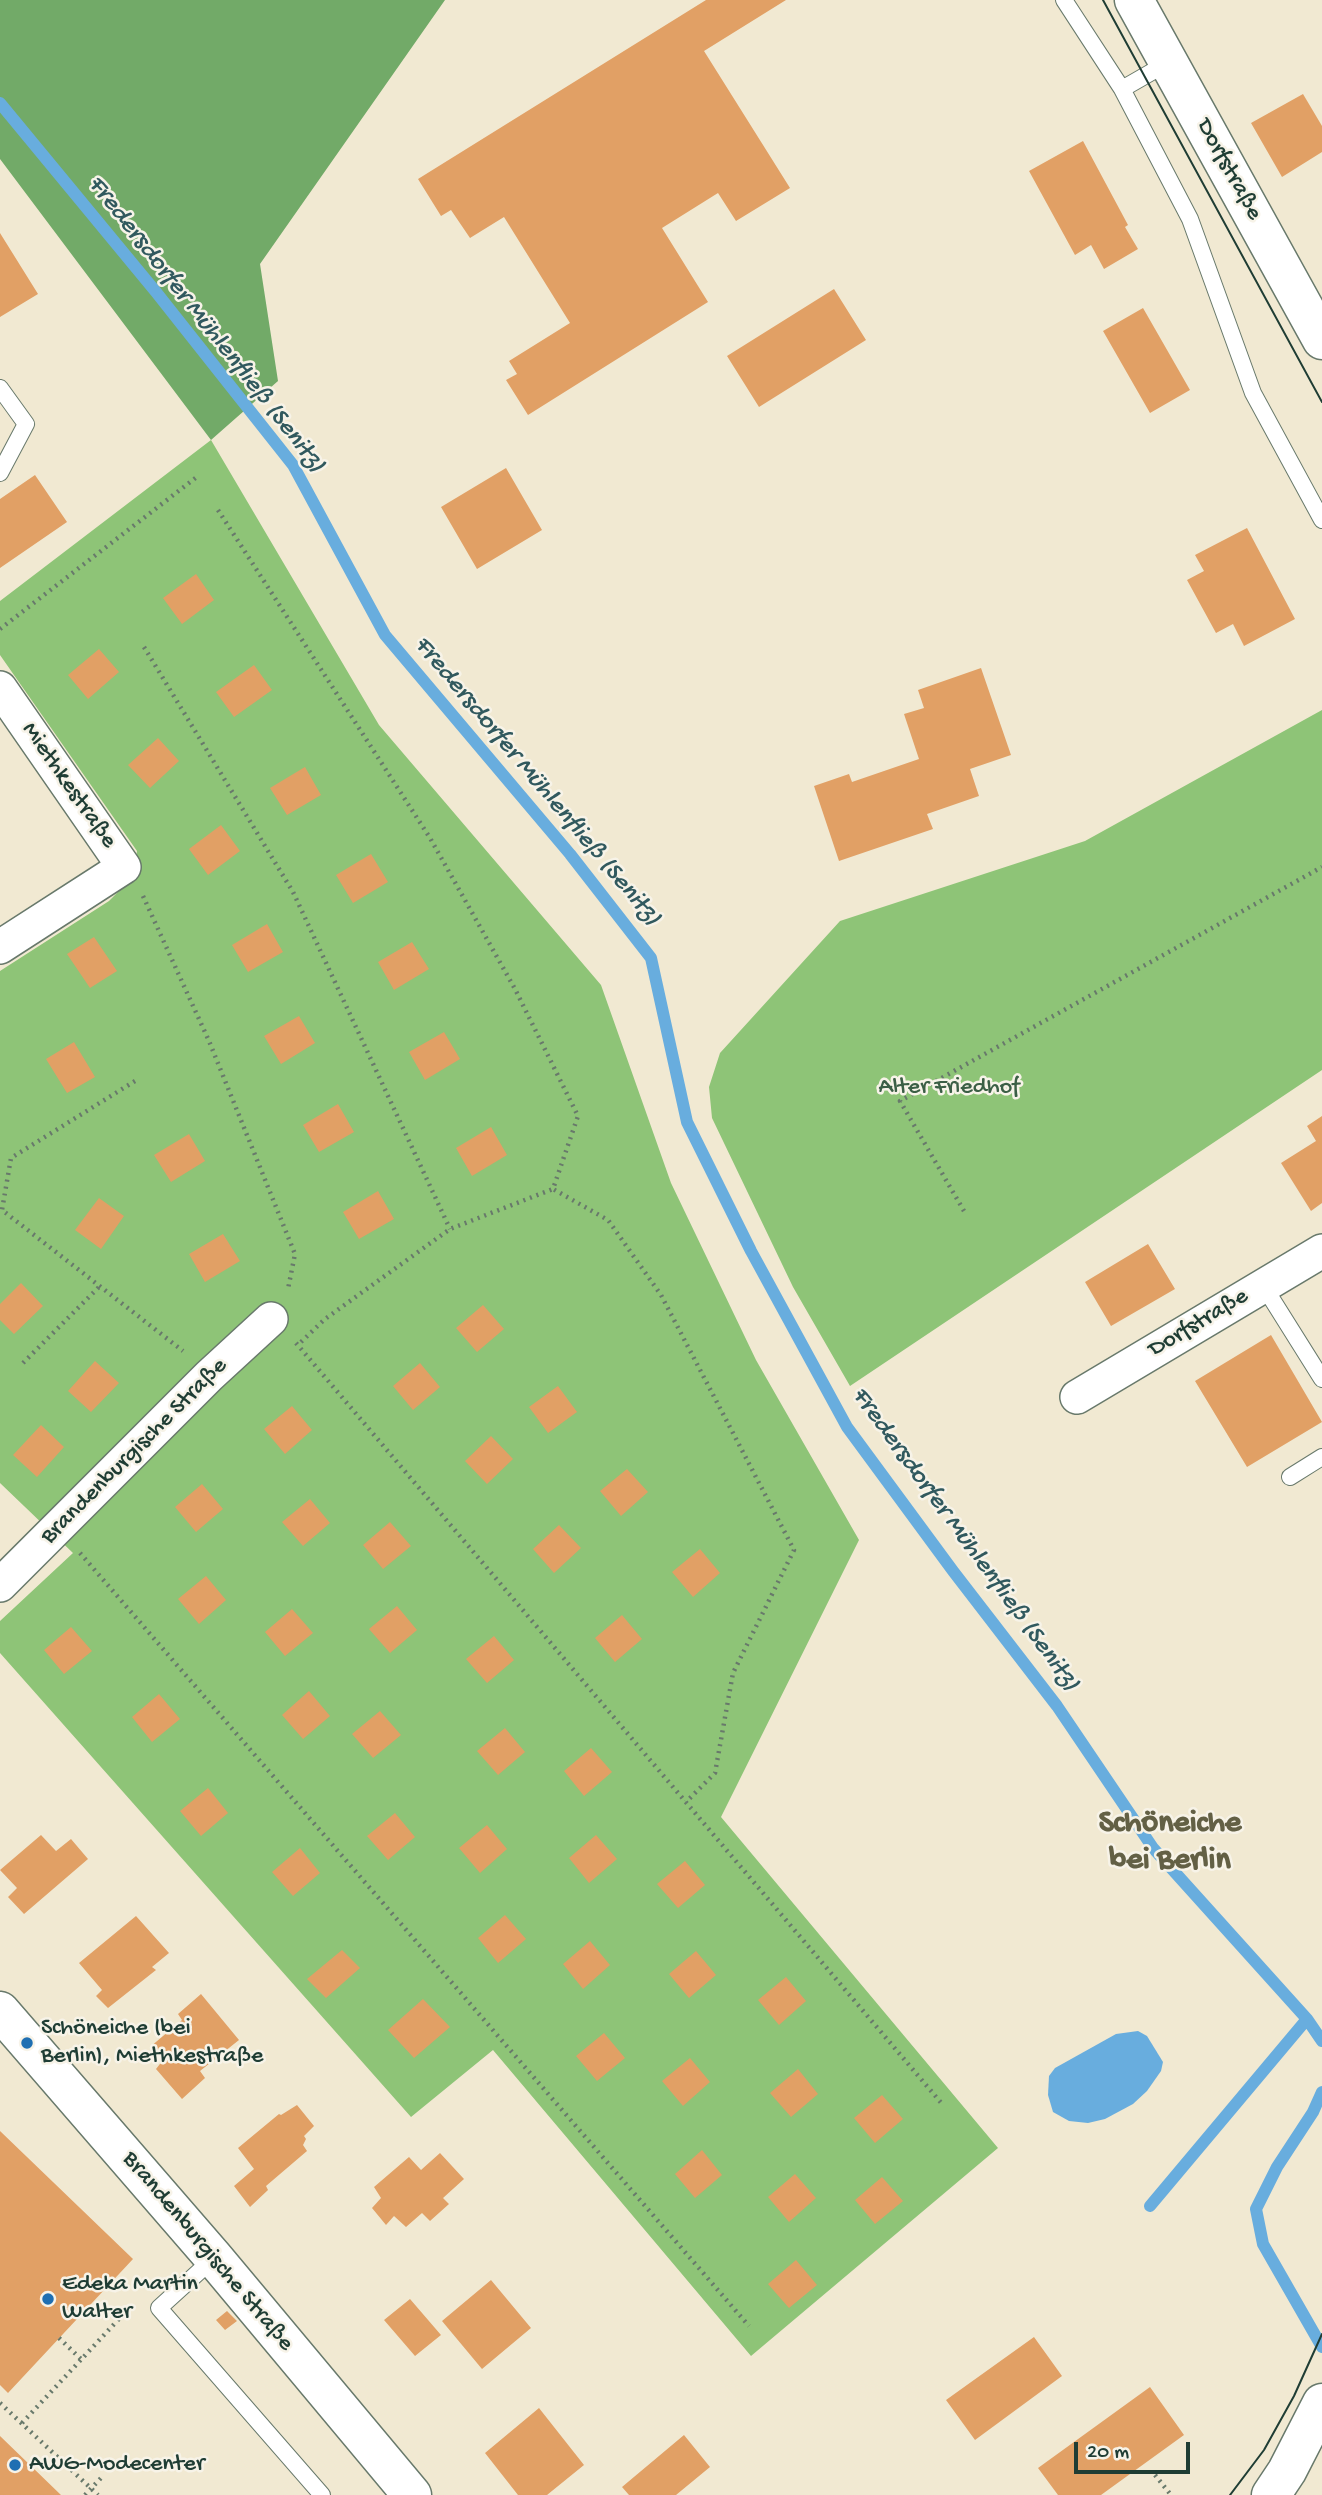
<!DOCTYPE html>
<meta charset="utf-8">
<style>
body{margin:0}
#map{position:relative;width:1322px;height:2495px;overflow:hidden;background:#f1e9d2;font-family:"Gochi Hand",sans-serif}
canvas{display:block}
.scale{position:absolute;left:1074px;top:2442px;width:116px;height:32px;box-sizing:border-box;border:4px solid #1f3d34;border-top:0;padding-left:9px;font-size:21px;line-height:24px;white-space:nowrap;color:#1f3d34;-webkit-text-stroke:5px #f7f3e8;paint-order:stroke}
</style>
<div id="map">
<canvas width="1322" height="2495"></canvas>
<div class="scale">20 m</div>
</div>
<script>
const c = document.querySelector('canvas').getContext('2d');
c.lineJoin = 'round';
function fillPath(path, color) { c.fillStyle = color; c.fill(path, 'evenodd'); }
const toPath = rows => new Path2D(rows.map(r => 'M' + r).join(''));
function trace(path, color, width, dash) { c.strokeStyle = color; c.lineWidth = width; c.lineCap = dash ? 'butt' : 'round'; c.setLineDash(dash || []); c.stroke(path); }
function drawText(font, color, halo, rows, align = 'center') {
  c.font = font + ' "Gochi Hand",sans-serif'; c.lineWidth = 5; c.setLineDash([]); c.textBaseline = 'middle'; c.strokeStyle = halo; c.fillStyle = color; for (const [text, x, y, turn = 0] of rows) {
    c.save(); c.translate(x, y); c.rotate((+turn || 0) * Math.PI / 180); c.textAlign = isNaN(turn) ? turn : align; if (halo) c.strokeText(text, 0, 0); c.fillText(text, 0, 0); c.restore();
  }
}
fillPath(toPath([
 [211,440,379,725,601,985,671,1183,756,1360,859,1540,721,1817,998,2148,751,2356,493,2050,411,2117,0,1653,0,1621,73,1553,0,1483,0,971,109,901,133,877,137,851,0,655,0,601],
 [1322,710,1322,1070,850,1386,793,1287,712,1118,709,1087,720,1053,840,921,1085,841]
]), '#8ec477');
fillPath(toPath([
 [0,0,445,0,260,264,278,381,211,440,0,159]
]), '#72aa68');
fillPath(toPath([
 [1138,2031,1147,2036,1163,2062,1161,2071,1147,2091,1133,2104,1105,2119,1088,2123,1069,2121,1053,2112,1048,2095,1049,2076,1055,2068,1116,2034]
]), '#68adde');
trace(toPath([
 [0,103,156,292,293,465,385,635,570,854,651,958,687,1122,751,1251,847,1427,953,1571,1057,1706,1153,1848,1307,2019,1322,2041],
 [1322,2092,1313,2112,1277,2167,1256,2209,1263,2244,1322,2347],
 [1150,2206,1307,2019]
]), '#68adde', 12);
fillPath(toPath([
 [706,0,786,0,704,51,790,188,736,221,718,193,662,228,708,302,528,415,506,380,517,374,509,361,570,323,504,217,470,238,451,210,441,216,418,179],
 [1303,94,1322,126,1322,152,1282,177,1251,123],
 [1083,141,1128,225,1125,227,1138,249,1104,269,1091,245,1075,255,1029,171],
 [0,233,38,294,0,317],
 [834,289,866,340,759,407,727,356],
 [1143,308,1190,390,1150,413,1103,331],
 [506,468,542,530,477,569,441,507],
 [35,475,67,522,0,568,0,499],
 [1247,528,1295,619,1244,646,1233,624,1216,633,1187,580,1204,571,1195,555],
 [196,574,214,600,182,624,163,598],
 [99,649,119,672,88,699,68,675],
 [254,665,272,690,234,717,216,692],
 [981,668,1011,755,970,769,979,796,927,814,933,829,839,861,814,786,849,774,852,782,919,759,904,714,924,708,918,690],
 [158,738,179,761,150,788,128,765],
 [305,767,321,795,287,815,270,788],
 [221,825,240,851,208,875,189,849],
 [371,854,388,882,353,903,336,875],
 [267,924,283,952,248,972,232,945],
 [94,937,117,971,90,988,67,954],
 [412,942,429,969,394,990,378,962],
 [299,1016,315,1043,281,1064,264,1036],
 [444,1032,460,1059,425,1080,409,1052],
 [74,1042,95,1077,67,1093,46,1059],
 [338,1104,354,1132,319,1152,303,1125],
 [1322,1116,1322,1203,1311,1211,1281,1163,1316,1141,1307,1126],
 [491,1127,507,1155,472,1176,456,1148],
 [189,1134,205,1161,171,1182,154,1155],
 [378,1191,394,1219,359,1239,343,1212],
 [99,1198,124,1216,101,1249,75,1230],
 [223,1234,240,1261,205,1282,189,1254],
 [1148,1244,1175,1289,1111,1326,1085,1282],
 [21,1283,43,1306,14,1334,0,1320,0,1304],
 [483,1305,504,1329,477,1352,456,1328],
 [1271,1335,1322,1422,1247,1467,1195,1381],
 [95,1361,119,1383,91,1412,68,1391],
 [420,1363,440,1387,413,1410,393,1386],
 [558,1386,577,1412,548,1433,529,1407],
 [292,1406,312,1430,285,1454,264,1429],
 [41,1425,64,1447,37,1477,13,1455],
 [491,1436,513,1459,487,1484,465,1461],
 [627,1469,648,1492,621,1516,600,1491],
 [202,1484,223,1509,196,1532,175,1507],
 [310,1499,330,1523,303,1546,282,1522],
 [390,1522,411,1546,383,1569,363,1545],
 [559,1525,581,1548,554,1573,533,1549],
 [700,1549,720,1573,693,1597,672,1572],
 [206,1576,226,1600,199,1624,178,1599],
 [397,1606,417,1630,390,1653,369,1629],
 [292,1609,313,1633,285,1656,265,1632],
 [622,1615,642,1639,615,1662,595,1638],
 [71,1627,92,1651,64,1674,44,1650],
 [494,1636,514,1660,487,1683,466,1659],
 [309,1691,330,1716,303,1739,282,1715],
 [159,1694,180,1719,152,1742,132,1717],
 [380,1711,401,1735,373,1758,352,1734],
 [505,1728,525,1752,498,1775,477,1751],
 [591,1748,612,1772,584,1796,564,1771],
 [208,1788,228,1813,201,1836,180,1811],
 [395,1813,415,1837,388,1860,367,1836],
 [487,1825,507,1849,480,1873,459,1848],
 [41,1835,56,1851,71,1839,88,1859,24,1914,8,1897,17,1888,0,1870],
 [596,1835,617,1859,589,1883,569,1858],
 [300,1848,320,1873,293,1896,272,1872],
 [685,1861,705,1885,678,1908,657,1884],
 [505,1915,526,1939,498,1963,478,1938],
 [136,1916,169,1953,152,1967,156,1970,108,2008,96,1996,102,1990,79,1963],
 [590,1941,610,1965,583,1989,563,1964],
 [342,1950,360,1968,326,1998,307,1979],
 [696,1951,716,1975,689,1998,669,1974],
 [786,1977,806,2001,779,2025,758,2000],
 [201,1994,239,2040,200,2071,205,2078,182,2099,156,2069,163,2060,150,2047,182,2020,178,2014],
 [423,1999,450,2027,414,2058,388,2030],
 [604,2033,625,2058,597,2081,576,2056],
 [690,2058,710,2082,683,2106,662,2081],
 [798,2069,818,2094,791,2117,770,2093],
 [882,2095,903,2119,875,2143,854,2118],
 [297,2105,314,2126,304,2136,306,2139,303,2145,307,2151,266,2186,268,2190,250,2207,234,2186,254,2169,238,2148,279,2114,281,2115],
 [0,2131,133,2259,8,2393,0,2385],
 [702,2150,722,2175,695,2198,675,2174],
 [440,2153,464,2179,443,2198,449,2204,430,2221,422,2213,406,2227,394,2216,386,2225,372,2208,381,2198,374,2187,409,2157,421,2170],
 [795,2174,816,2198,789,2222,768,2197],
 [882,2177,903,2201,875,2224,855,2200],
 [796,2260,817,2285,789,2308,768,2284],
 [491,2280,531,2328,482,2369,442,2321],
 [410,2299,441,2335,415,2356,384,2320],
 [227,2311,237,2321,225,2330,216,2320],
 [1034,2337,1062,2376,975,2440,946,2400],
 [1150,2387,1184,2435,1101,2495,1058,2495,1038,2468],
 [539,2408,584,2465,547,2495,518,2495,485,2453],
 [684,2435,710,2467,676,2495,629,2495,622,2487],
 [0,2436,61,2495,0,2495]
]), '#e1a065');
const lane = toPath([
 [1064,0,1122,89,1190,219,1253,393,1322,520],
 [1122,89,1169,62],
 [0,388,26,424,0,473],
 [1263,1285,1322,1379],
 [1290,1477,1322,1457],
 [214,2258,159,2308,322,2495]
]);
const street = toPath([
 [0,688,124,867,0,947],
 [1077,1397,1322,1251],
 [0,1585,209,1376,271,1319]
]);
const secondary = toPath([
 [1134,0,1322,340],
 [0,2011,214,2258,412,2495],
 [1271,2495,1287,2471,1322,2403]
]);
trace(lane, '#68796b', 18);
trace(street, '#68796b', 36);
trace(secondary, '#68796b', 41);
trace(toPath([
 [218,510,430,838,515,989,578,1116,553,1189,608,1220,661,1295,794,1550,733,1673,715,1773,686,1802],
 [0,629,198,476],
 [144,647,293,892,450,1229],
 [143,896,209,1041,295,1254,288,1289],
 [135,1081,11,1158,2,1210,183,1351],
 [964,1211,900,1101,1322,867],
 [301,1342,325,1319,450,1229,553,1189],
 [296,1343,943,2105],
 [23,1363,100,1286],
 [80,1553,749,2326],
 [59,2338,82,2360],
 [0,2403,98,2495],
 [22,2423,131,2306],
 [1155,2475,1171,2495],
 [85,2495,101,2478]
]), '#68796b', 4.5, [2, 5]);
trace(lane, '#fff', 16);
trace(street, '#fff', 33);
trace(secondary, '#fff', 38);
trace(toPath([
 [1103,0,1322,402],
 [1230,2495,1264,2450,1294,2396,1322,2334]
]), '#1f3d34', 2);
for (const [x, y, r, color] of [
 [27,2043,7,"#1f6fb2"],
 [48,2299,7,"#1f6fb2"],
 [15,2465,7,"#1f6fb2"]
]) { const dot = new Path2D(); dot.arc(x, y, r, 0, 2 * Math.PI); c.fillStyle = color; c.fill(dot); trace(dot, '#f7f3e8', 2.5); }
drawText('24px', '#1f3d34', '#f7f3e8', [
 ["Dorfstraße",1228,170,61],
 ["Miethkestraße",68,786,55],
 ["Dorfstraße",1199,1324,-31],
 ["Brandenburgische Straße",135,1452,-45],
 ["Brandenburgische Straße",207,2252,50]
]);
drawText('24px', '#3b5f45', '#f7f3e8', [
 ["Alter Friedhof",949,1088]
]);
drawText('24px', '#1f3d34', '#f7f3e8', [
 ["Schöneiche (bei",41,2029],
 ["Berlin), Miethkestraße",41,2057],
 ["Edeka Martin",62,2285],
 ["Walter",62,2313],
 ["AWG-Modecenter",29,2465]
], 'left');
drawText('italic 26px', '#31595e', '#f7f3e8', [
 ["Fredersdorfer Mühlenfließ (Senitz)",205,325,52],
 ["Fredersdorfer Mühlenfließ (Senitz)",536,782,50],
 ["Fredersdorfer Mühlenfließ (Senitz)",964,1540,54]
]);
drawText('bold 32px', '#636045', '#f7f3e8', [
 ["Schöneiche",1170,1825],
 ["bei Berlin",1170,1862]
]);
</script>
